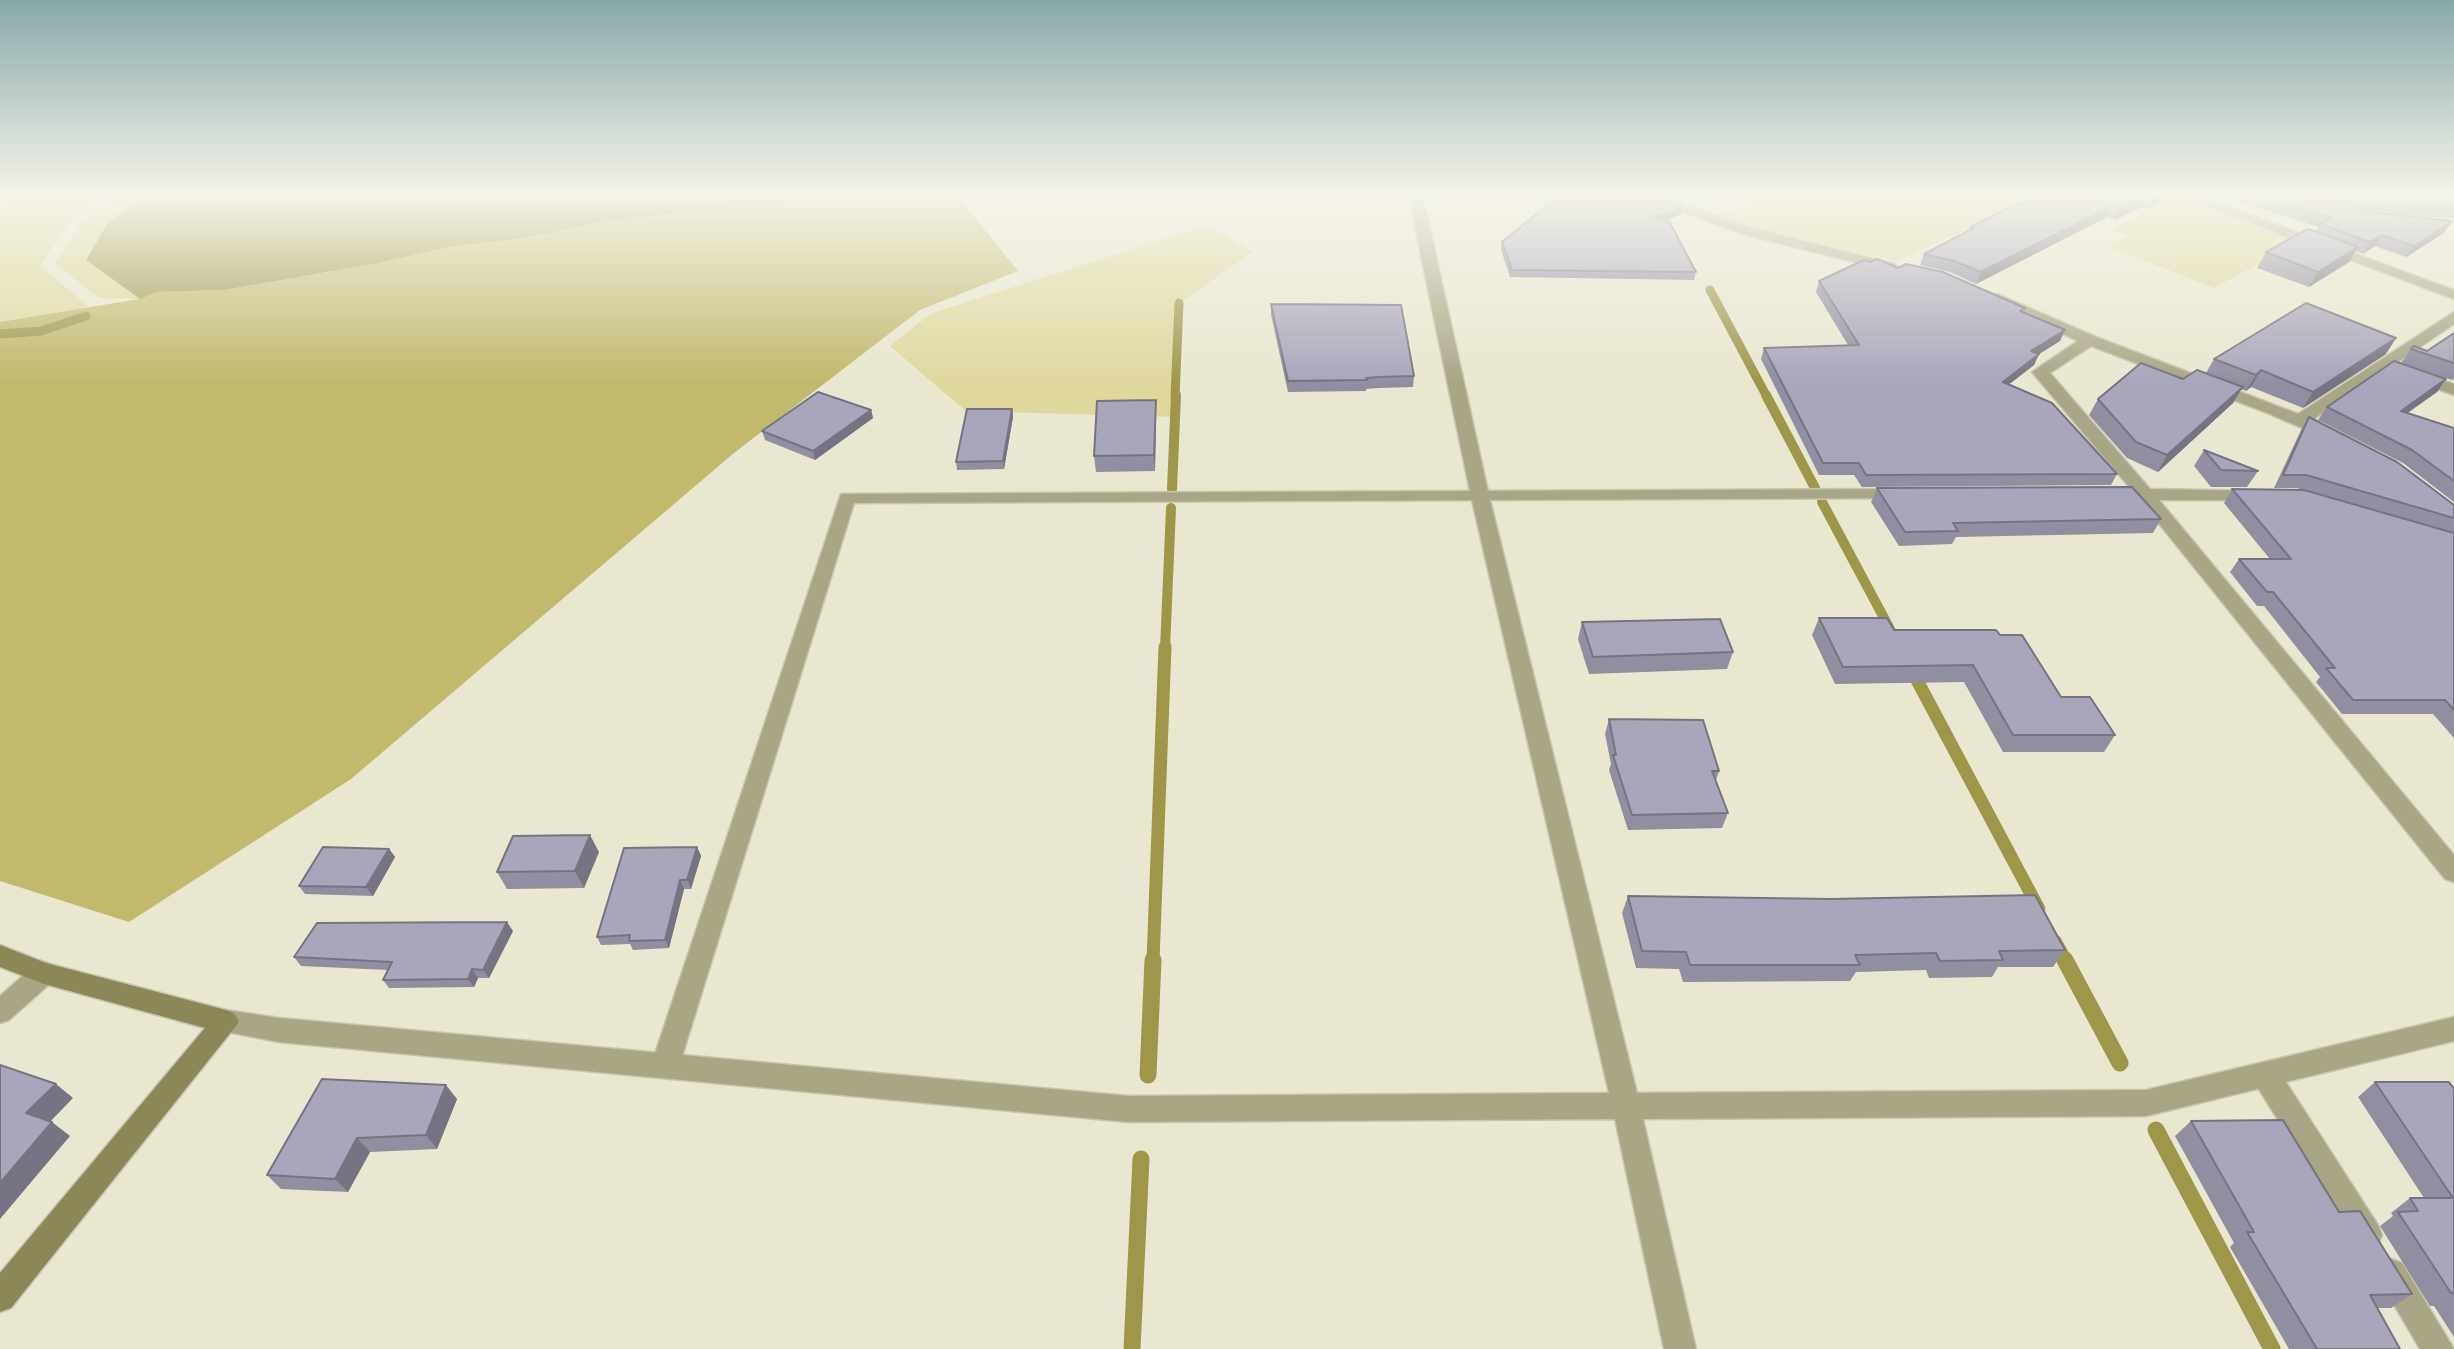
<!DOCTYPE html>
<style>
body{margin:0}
canvas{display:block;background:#e9e7d0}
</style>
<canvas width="2454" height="1349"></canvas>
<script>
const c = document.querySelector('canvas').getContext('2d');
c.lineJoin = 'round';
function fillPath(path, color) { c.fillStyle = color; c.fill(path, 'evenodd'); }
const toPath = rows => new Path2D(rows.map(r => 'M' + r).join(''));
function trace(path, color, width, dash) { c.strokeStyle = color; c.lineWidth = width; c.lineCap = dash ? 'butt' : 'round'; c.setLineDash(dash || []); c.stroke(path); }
fillPath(toPath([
 [20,193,110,193,69,223,40,266,89,307,0,322,0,205],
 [121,193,147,193,107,224,86,260,140,299,99,298,55,263,81,224],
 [1775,193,2051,193,1895,261,1750,228,1717,215],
 [2176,197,2299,242,2214,288,2108,246,2128,236,2111,229],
 [1207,225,1253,252,1179,303,1175,417,966,411,890,346,930,314]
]), '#ded89c');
fillPath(toPath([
 [800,193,955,193,1018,271,920,310,734,453,351,779,129,922,0,881,0,322,139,299,157,292,224,290,379,263,448,247,526,238,598,222,734,207,778,206,803,194]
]), '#c1ba6d');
fillPath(toPath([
 [147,193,800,193,803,194,797,200,778,206,734,207,598,222,526,238,448,247,379,263,224,290,157,292,140,299,86,260,107,224]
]), '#9e974a');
trace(toPath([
 [1710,290,1767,397],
 [0,334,41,331,86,316],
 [1175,397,1179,303]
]), '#9e974a', 9);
trace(toPath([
 [1766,395,1815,488],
 [1172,489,1176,395],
 [1822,502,1891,631],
 [1165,649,1171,508]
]), '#9e974a', 10);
trace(toPath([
 [1911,669,2039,909],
 [2055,941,2066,961],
 [1153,961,1165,647]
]), '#9e974a', 13);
trace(toPath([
 [2065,960,2120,1063],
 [1148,1075,1153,960],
 [2156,1130,2272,1349],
 [1132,1349,1141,1159]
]), '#9e974a', 17);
const minor = toPath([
 [1630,193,1650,193,1752,228,1895,264,1897,267,1890,271,1742,234,1630,193],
 [2172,193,2191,193,2454,290,2454,299,2172,193],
 [1997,294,2096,337,2298,414,2454,312,2454,324,2312,420,2336,431,2339,435,2330,440,2265,412,2091,346,2050,373,2150,489,2261,491,2264,495,2255,500,2159,500,2454,855,2454,882,2445,879,2140,500,2103,498,2100,494,2103,490,2131,489,2032,372,2078,341,1992,302,1989,299,1997,294],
 [2415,371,2454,384,2454,395,2409,379,2407,376,2409,373,2415,371],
 [1901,489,1907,490,1910,494,1907,498,854,503,679,1066,675,1075,665,1078,655,1075,651,1066,841,494,1901,489],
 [44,962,53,965,57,973,53,981,9,1020,0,1023,0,996,35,965,44,962],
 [2265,1062,2275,1065,2378,1225,2382,1235,2378,1245,2367,1250,2356,1245,2255,1083,2251,1074,2255,1065,2265,1062],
 [2391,1259,2402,1263,2454,1349,2420,1349,2376,1274,2380,1263,2391,1259]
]);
const tertiary = toPath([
 [1408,193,1422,193,1489,496,1637,1093,2146,1090,2454,1017,2454,1041,2146,1116,1643,1119,1696,1349,1664,1349,1615,1119,1128,1122,279,1042,217,1030,213,1022,217,1014,226,1010,279,1018,1128,1096,1609,1093,1471,496,1408,193]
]);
const secondary = toPath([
 [0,193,10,193,0,199,0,193],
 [0,945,46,963,226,1010,235,1014,239,1022,11,1308,0,1312,0,1273,205,1028,44,984,0,967,0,945]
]);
trace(minor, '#c6c5b0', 3);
trace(tertiary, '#c6c5b0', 3);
trace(secondary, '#c6c5b0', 3);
fillPath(minor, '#a9a686');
fillPath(tertiary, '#a9a686');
fillPath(secondary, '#8b8757');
fillPath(toPath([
 [992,193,1029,193,1015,197,1011,194,998,198],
 [2046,193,2174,193,2172,196,2148,209,2141,207,2115,220,2107,217,1976,284,1950,272,1920,265,1924,254,1969,231,1970,227,2021,205],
 [2213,193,2454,193,2454,218,2419,216,2368,210,2328,197,2371,212,2444,233,2406,257,2375,246,2363,254,2356,251,2349,262,2309,287,2257,268,2266,252,2316,231,2318,227],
 [1682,207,1681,214,1665,220,1696,272,1694,280,1510,277,1501,250,1502,242],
 [1870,262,1898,268,2023,312,2060,341,2039,354,2034,365,2009,384,2117,474,2111,485,1862,487,1854,475,1819,475,1761,359,1764,348,1848,345,1816,292,1819,281],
 [1271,304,1414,376,1413,387,1378,388,1366,389,1366,391,1288,392,1271,315],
 [2454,333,2454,379,2452,380,2401,363,2411,349,2427,351],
 [2386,354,2303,408,2251,387,2246,391,2241,389,2233,403,2158,472,2127,458,2089,415,2098,399,2206,373,2214,359],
 [2446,379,2437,392,2407,413,2454,428,2454,502,2403,463,2318,420,2327,407],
 [1012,409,1013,417,1004,469,957,470,956,462],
 [871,410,873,418,815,460,765,440,762,431],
 [1156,417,1155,471,1096,472,1094,456],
 [2309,417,2454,505,2454,738,2433,714,2342,714,2316,682,2320,677,2264,606,2257,606,2230,572,2239,559,2270,559,2224,503,2232,489,2303,490,2297,488,2274,488,2301,430],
 [2204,450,2258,471,2247,487,2211,487,2194,466],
 [1877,488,2161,519,2153,533,1956,537,1952,544,1899,546,1871,502],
 [1819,618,1894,630,2061,697,2115,735,2104,752,2003,752,1964,682,1835,684,1812,635],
 [1582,622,1733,652,1727,669,1589,674,1578,639],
 [1609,719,1719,771,1716,780,1728,813,1722,828,1628,830,1609,770,1611,764,1605,734],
 [697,847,701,856,691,889,684,889,669,948,633,950,630,944,601,945,597,937],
 [389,849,395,857,373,896,305,894,299,886],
 [599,852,584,888,507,889,497,872],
 [1628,896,2065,950,2053,967,1998,967,1992,977,1929,978,1926,970,1856,972,1850,981,1683,982,1679,969,1636,968,1622,913],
 [513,931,489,978,478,978,474,987,389,988,383,980,388,970,301,966,294,957],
 [322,1079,457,1099,437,1149,370,1152,348,1192,281,1189,267,1175],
 [2375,1082,2454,1089,2454,1337,2434,1306,2430,1306,2380,1226,2393,1216,2391,1213,2410,1198,2424,1198,2358,1097],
 [2191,1121,2339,1212,2412,1294,2391,1308,2377,1308,2400,1349,2289,1349,2230,1247,2234,1243,2175,1136]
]), '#918ea0');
fillPath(toPath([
 [997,193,1011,193,1011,194,998,198],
 [1014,193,1029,193,1015,197],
 [2163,193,2174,193,2172,196,2148,209,2153,198],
 [2146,196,2141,207,2115,220,2120,209],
 [2112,206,2107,217,1976,284,1981,272],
 [1682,207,1681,214,1653,225,1655,217],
 [2452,221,2444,233,2406,257,2414,246],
 [2382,235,2375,246,2363,254,2370,242],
 [2358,247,2349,262,2309,287,2318,272],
 [2065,330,2060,341,2039,354,2034,365,1998,393,2003,382,2031,351],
 [2396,338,2386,354,2303,408,2313,392],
 [2261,370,2251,387,2246,391,2256,375],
 [2446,379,2437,392,2392,424,2401,411],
 [2243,387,2233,403,2158,472,2167,455],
 [1156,400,1156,417,1155,471,1154,455],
 [1012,409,1013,417,1004,469,1003,461],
 [871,410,873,418,815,460,813,451],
 [590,835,599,852,584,888,575,871],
 [697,847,701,856,691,889,687,880],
 [389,849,395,857,373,896,366,887],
 [680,880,684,889,669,948,665,940],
 [507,922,513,931,489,978,483,970],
 [472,969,478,978,474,987,468,979],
 [56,1084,73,1098,44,1128,26,1113],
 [446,1085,457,1099,437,1149,426,1135],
 [52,1122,70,1136,0,1219,0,1183],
 [357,1138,370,1152,348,1192,335,1179]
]), '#767482');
const building = toPath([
 [1562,193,1646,193,1682,207,1655,217,1669,221,1696,272,1512,270,1502,242,1562,193],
 [2046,193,2163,193,2153,198,2146,196,2120,209,2112,206,1981,272,1954,261,1924,254,1974,228,1970,227,2017,204,2021,205,2046,193],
 [2253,193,2318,193,2371,212,2452,221,2414,246,2382,235,2370,242,2320,224,2331,218,2253,193],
 [2356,193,2454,193,2454,207,2426,205,2374,199,2356,193],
 [2308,229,2358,247,2318,272,2266,252,2308,229],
 [1877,259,1898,268,1906,264,1943,272,2025,308,2020,311,2065,330,2031,351,2039,354,2003,382,2052,403,2117,474,1866,475,1859,463,1823,463,1764,348,1859,345,1819,281,1864,260,1870,262,1877,259],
 [2306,303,2396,338,2313,392,2261,370,2256,375,2214,359,2306,303],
 [1271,304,1401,305,1414,376,1379,377,1366,378,1367,380,1288,381,1271,304],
 [2454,333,2454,363,2411,349,2414,346,2427,351,2454,333],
 [2394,361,2446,379,2401,411,2454,428,2454,481,2412,450,2327,407,2394,361],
 [2141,363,2183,379,2197,370,2243,387,2167,455,2136,442,2098,399,2141,363],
 [818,392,871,410,813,451,762,431,818,392],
 [1156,400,1154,455,1094,456,1097,401,1156,400],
 [967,409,1012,409,1003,461,956,462,967,409],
 [2309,417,2397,462,2454,505,2454,518,2306,475,2283,475,2309,417],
 [2204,450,2258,471,2221,470,2204,450],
 [2132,487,2161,519,1953,523,1958,531,1905,532,1877,488,2132,487],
 [2232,489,2304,490,2454,533,2454,710,2445,700,2353,700,2326,668,2335,668,2273,592,2267,592,2239,559,2291,559,2232,489],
 [1819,618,1887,618,1894,630,1996,630,2000,635,2022,635,2061,697,2090,697,2115,735,2013,735,1973,665,1843,667,1819,618],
 [1720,619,1733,652,1593,657,1582,622,1720,619],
 [1609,719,1703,720,1719,771,1712,771,1728,813,1632,815,1613,755,1616,755,1609,719],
 [590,835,575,871,497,872,513,836,590,835],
 [323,847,389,849,366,887,299,886,323,847],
 [697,847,687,880,680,880,665,940,629,941,630,935,597,937,624,848,697,847],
 [2035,895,2065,950,1999,951,2003,960,1940,961,1936,953,1855,955,1860,965,1690,965,1686,952,1642,951,1628,896,1831,899,2035,895],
 [507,922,483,970,472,969,468,979,383,980,392,962,294,957,317,923,507,922],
 [0,1065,56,1084,26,1113,52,1122,0,1183,0,1065],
 [322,1079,446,1085,426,1135,357,1138,335,1179,267,1175,322,1079],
 [2375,1082,2449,1082,2454,1089,2454,1293,2451,1293,2398,1212,2418,1211,2410,1198,2453,1198,2375,1082],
 [2283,1120,2339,1212,2360,1211,2412,1294,2370,1295,2400,1349,2317,1349,2247,1232,2254,1232,2191,1121,2283,1120]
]);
fillPath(building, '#a9a5ba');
trace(building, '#767482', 2);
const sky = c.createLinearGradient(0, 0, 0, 382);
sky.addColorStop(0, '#8aa8a9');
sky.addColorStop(0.51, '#f5f4ea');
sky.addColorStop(1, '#f5f4ea00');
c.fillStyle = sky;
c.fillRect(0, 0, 2454, 382);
</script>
